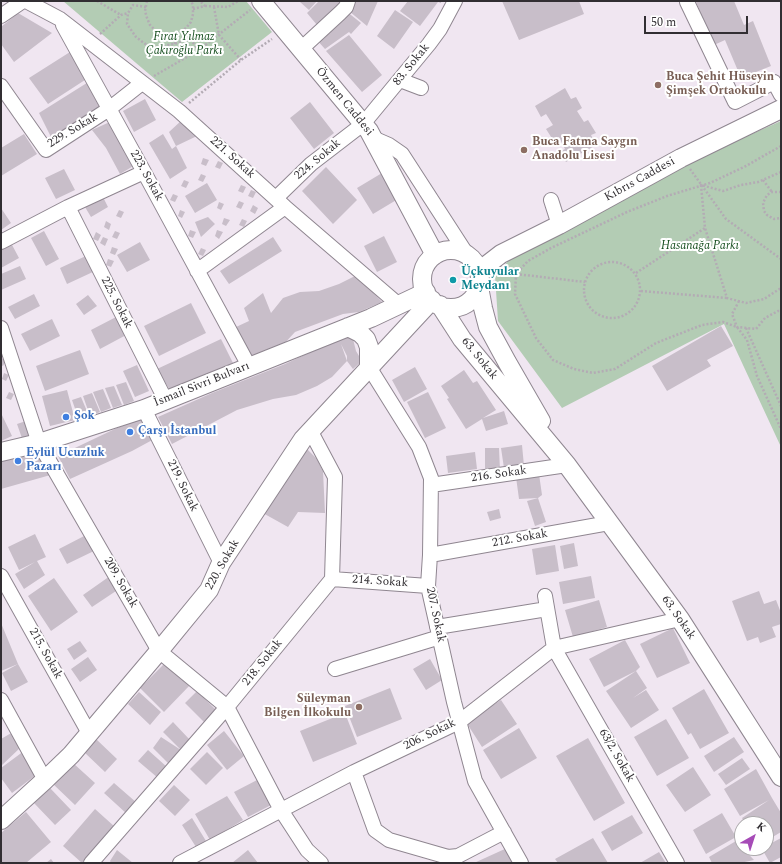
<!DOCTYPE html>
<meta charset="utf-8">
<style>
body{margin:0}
#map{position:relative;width:782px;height:864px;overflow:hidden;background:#f0e6f1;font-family:Spectral,serif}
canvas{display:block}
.frame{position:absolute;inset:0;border:2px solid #312e32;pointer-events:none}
.north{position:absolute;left:734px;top:816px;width:40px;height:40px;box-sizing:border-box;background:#fff;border:1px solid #adabad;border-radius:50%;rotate:39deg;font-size:11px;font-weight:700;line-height:16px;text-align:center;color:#312e32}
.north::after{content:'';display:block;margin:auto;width:14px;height:18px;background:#a64bb7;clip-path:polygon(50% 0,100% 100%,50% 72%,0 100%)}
.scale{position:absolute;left:644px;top:16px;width:104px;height:18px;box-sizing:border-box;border:2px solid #312e32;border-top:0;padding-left:5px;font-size:12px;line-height:14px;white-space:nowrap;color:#312e32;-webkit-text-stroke:3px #fff;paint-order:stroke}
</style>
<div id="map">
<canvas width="782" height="864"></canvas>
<div class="frame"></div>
<div class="north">K</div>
<div class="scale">50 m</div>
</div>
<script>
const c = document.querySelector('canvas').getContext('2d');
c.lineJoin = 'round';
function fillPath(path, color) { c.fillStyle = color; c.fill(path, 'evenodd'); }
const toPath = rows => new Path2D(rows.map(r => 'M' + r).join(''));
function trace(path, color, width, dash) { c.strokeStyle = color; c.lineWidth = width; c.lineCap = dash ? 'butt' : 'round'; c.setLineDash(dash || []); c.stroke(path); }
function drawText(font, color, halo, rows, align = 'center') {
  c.font = font + ' Spectral,serif'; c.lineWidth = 4; c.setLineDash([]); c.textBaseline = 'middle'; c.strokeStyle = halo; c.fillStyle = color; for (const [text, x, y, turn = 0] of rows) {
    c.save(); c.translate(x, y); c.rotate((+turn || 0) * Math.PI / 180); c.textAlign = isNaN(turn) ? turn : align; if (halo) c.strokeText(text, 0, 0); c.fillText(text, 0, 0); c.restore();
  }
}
fillPath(toPath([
 [63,1,246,1,272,32,182,102],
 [781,121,781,447,724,324,562,408,498,321,495,275,511,258,675,168]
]), '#b3ccb4');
fillPath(toPath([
 [301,1,317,1,309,10,300,2],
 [319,1,342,1,317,25,307,13],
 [351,1,378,1,367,26,349,11],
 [408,1,441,1,441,3,438,2,420,26,400,11],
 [502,1,579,1,584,14,519,40],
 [698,1,734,1,744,25,753,21,771,66,741,78,725,40,714,45,696,2],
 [395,10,413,22,394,49,377,36],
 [346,11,361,23,351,34,349,32,325,49,316,39],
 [18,13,52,33,14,62,1,44,1,27],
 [349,35,382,75,362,92,326,51],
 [70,52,88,78,48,104,29,78],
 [90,81,105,106,52,139,39,113],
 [565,88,571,99,576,97,582,108,577,111,584,122,588,120,596,133,591,135,596,145,566,162,560,152,565,149,559,137,553,140,546,129,553,125,546,114,541,117,535,106],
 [145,99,156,120,134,132,123,111],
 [310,102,334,133,314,149,290,118],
 [182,120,197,136,176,146,169,132],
 [112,121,135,165,120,174,106,148,92,130],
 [24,134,37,154,1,176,1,148],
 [163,134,172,149,176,146,187,168,170,179,149,143],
 [203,158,209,160,206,166,201,164],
 [218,161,223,163,220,169,215,167],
 [326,167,357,200,333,224,302,191],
 [64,169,75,190,56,199,45,178],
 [382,173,398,199,373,214,357,188],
 [201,174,206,176,203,182,198,180],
 [184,180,189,182,186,188,181,186],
 [207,183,217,200,195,213,185,196],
 [241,185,246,187,243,193,238,191],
 [251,190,256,192,253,198,248,196],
 [173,194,178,196,175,202,170,200],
 [103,197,108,207,91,217,85,207],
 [239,201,244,203,241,209,236,207],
 [219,202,224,204,221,210,217,208],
 [253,205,258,208,255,214,250,211],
 [1,208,11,223,1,230],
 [119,210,124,212,121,218,116,216],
 [180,210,185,212,182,218,178,216],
 [208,217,215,224,201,237,195,222],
 [224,218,230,220,226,226,222,224],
 [242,219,247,221,244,227,239,225],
 [106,221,111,224,109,230,104,227],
 [190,230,196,232,193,238,188,236],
 [217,230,223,232,219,239,215,236],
 [44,231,59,259,46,266,31,238],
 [115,231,120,233,117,239,112,237],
 [96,232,101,235,98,241,93,239],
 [384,236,397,262,377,272,364,246],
 [103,237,108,239,105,246,100,243],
 [273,237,282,251,229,284,220,271],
 [140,242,150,260,127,272,117,255],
 [11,243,19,258,1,268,1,249],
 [112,247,118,249,115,255,110,253],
 [201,248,206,250,203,256,198,254],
 [88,255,95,271,67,284,60,268],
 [108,259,114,261,111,267,106,265],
 [20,266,26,279,1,290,1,274],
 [357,275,382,302,359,312,343,314,295,332,283,345,252,361,236,327,249,321,244,308,263,293,271,313,283,298,300,292,319,291,339,284],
 [34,294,40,306,15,319,8,307],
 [88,295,97,306,84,315,76,304],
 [191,303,206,333,159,356,144,326],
 [118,316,128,334,100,349,91,330],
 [52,319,60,336,30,351,21,334],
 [721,326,733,346,707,360,711,366,667,391,652,366],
 [352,335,356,351,362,361,353,369,347,361,347,356,341,344,347,361,332,377,317,386,296,395,273,399,237,410,172,444,158,417,212,393,285,364,339,339],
 [221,339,233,363,171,392,157,369],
 [80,350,89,374,45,391,36,366],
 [1,358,6,360,3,366,1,365],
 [137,365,149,391,135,397,123,371],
 [415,367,427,389,404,402,392,380],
 [464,370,473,383,477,381,496,410,483,418,504,411,508,424,486,431,482,419,466,429,447,399,449,398,441,386],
 [4,373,9,375,6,381,2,379],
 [126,382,134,401,124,405,116,385],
 [114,386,122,405,113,408,105,388],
 [103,389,111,408,101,412,93,392],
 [67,390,75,420,50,426,42,396],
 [9,392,14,394,11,400,6,398],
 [428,392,446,428,425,438,407,402],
 [92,393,100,412,90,416,83,396],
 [81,397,89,416,79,420,72,400],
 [1,413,12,436,1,441],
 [146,417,156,438,132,451,70,479,58,456,119,427],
 [26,421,34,440,24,444,17,424],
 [522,445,524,466,504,468,501,448],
 [38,448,54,474,1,489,1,458],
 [306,448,316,458,323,471,325,513,298,512,288,527,261,512],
 [485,448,499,448,500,471,485,471],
 [475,452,477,469,448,473,446,456],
 [539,474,542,495,538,498,519,499,516,477],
 [538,498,546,522,535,526,527,501],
 [499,509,501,518,490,521,487,512],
 [35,534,46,557,37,561,45,575,24,589,15,574,35,562,19,570,8,547],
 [88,534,96,550,67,564,59,549],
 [574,543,578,566,564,569,560,546],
 [555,545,559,571,536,575,532,549],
 [110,576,119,589,92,607,83,595],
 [591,576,595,598,563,604,559,582],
 [54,578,78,612,51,631,28,596],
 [759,591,764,604,776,600,781,613,781,624,772,627,776,637,760,643,758,637,747,641,732,601],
 [599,600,607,627,573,637,565,610],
 [1,623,18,664,1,671],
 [673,628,690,663,657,678,640,644],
 [625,640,640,667,636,671,647,688,633,698,646,690,659,710,631,728,606,691,636,671,604,687,589,659],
 [80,641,87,651,74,660,67,649],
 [88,657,97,670,80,682,71,669],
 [430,659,442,680,426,690,413,669],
 [168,660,191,684,164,712,140,688],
 [18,664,28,682,11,691,2,673],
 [390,688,402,719,357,737,345,706],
 [704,689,729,733,700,749,691,733,688,735,672,708],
 [197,691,217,711,205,723,185,703],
 [139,692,161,712,150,725,128,704],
 [501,700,517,724,482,747,466,722],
 [345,713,357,744,313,762,300,731],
 [666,719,689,758,657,776,634,737],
 [173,722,190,740,181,750,163,732],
 [519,728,537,758,501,779,483,750],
 [224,731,244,756,227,770,207,745],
 [13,732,21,747,1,766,1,739],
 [161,737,181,750,168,763,153,748],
 [734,737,744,752,714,772,704,756],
 [588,738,625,803,594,821,556,756],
 [96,739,117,759,105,772,84,752],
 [148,750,167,767,158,778,138,761],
 [24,751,40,772,12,793,1,778,1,768],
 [207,752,223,768,206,785,190,769],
 [742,758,750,769,726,785,718,774],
 [73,763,95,783,75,805,53,784],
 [693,767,711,795,685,812,666,785],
 [756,769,772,798,781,813,781,832,766,841,766,824,746,824,742,818,769,800,740,816,724,789],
 [259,779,273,804,248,817,234,792],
 [114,783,137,803,127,814,104,793],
 [174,785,190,800,175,816,159,801],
 [50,788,71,810,55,825,34,803],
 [227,796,243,820,210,840,195,814],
 [95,809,115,827,82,863,63,846],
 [26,812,51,842,26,863,2,863,1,833],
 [722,813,736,837,706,854,693,830],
 [632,815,643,833,612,851,601,832],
 [192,818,206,841,196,847,182,825],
 [593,838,608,863,558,863,555,859],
 [781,838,781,857,770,863,762,849,766,848,766,846],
 [736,841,754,860,740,863,712,863,709,857],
 [507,848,514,863,474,863],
 [117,850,133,863,111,863,110,861],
 [248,850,258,863,232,863],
 [659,852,666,863,640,863],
 [51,859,54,863,46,863]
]), '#c8bec9');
const minor = toPath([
 [26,1,60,19,179,111,285,207,399,305],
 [687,2,735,102,774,82,781,95],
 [1,16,23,1],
 [63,25,144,172,249,366],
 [301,49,340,13,346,7,348,1],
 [400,80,421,88],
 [1,86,46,150,109,109,142,83],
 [373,138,389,145,402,154,466,253],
 [276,198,311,164,363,124,429,44,440,29,455,1],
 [551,200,559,225],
 [68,207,165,399],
 [1,242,68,207,144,172],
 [197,271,285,207],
 [1,328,39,443,159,651,227,707,281,810,307,850,321,863],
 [369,367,419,447,431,478,430,555,428,586,454,702,475,781,521,863],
 [144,409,221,563],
 [431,485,567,465],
 [430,555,609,523],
 [1,576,89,733],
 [332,579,428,586],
 [545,596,554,648,677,863],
 [437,627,547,609],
 [335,669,440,637],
 [1,700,45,780],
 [354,772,375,830,389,840,448,857,458,856,504,832],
 [91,863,227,707,332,579,335,477,310,430],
 [180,863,354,772,459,722,554,648,680,619]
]);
const major = toPath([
 [261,1,369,131,435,255],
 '422 279a29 29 0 1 1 58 0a29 29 0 1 1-58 0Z',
 [479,271,501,254,559,225,681,158,781,109],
 [479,287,483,308,488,327,507,362,541,421],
 [440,305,462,339,567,465,680,619,781,777],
 [348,327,360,333,366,339,369,347,369,367],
 [1,452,39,443,144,409,371,318,426,292],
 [1,820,45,780,71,755,159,651,209,590,221,563,303,439,432,300]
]);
trace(minor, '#8f8690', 16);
trace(major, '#8f8690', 20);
trace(toPath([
 [97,1,121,15],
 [147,1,145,11,147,18,150,25,155,30,162,34,170,35,179,33,186,28,191,22,193,14,193,5,191,1],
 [205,6,228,7,238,1],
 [146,7,133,5,128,13,127,24,136,37,148,46,159,47,178,43,190,39,199,50],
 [214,7,219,35,241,60],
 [193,9,205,6,200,1],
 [100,34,121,15,128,13],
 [175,34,175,44],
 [154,76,199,50,250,10],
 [189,103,241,60,272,39],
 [781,146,746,166,710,183,667,196,627,212,551,248,528,261,516,274,515,294,536,338,553,360,574,369,593,373,615,369,656,343,702,325,723,322,737,327,747,340,757,376,781,429],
 [690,169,726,219,781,259],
 [781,172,758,182,741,185,723,191,701,185,705,228,727,298,746,303,764,299,781,288],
 [763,180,772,192],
 [781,192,772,192,767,195,763,203,764,211,767,215,774,219,781,218],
 '584 290a28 28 0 1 1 56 0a28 28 0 1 1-56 0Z',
 [636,273,705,228],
 [516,274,585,282],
 [641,291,727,298],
 [739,301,732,314,737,327,756,329,765,318,778,311,781,311],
 [746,328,781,406]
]), '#b3abb4', 2.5, [2, 2]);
trace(minor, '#fff', 14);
trace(major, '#fff', 18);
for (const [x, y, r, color] of [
 [658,85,4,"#8d6e63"],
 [524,150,4,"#8d6e63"],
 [453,280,4,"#0f9aa8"],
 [66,417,4,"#3f7fe0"],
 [130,432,4,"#3f7fe0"],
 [18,461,4,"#3f7fe0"],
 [359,707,4,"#8d6e63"]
]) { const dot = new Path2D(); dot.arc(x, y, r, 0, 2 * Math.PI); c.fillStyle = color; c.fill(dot); trace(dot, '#fff', 1.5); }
drawText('italic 12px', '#174f20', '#fff', [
 ["Fırat Yılmaz",184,38],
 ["Çakıroğlu Parkı",184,52],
 ["Hasanağa Parkı",700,247]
]);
drawText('12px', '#312e32', '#fff', [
 ["83. Sokak",412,65,-51],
 ["Özmen Caddesi",344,102,51],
 ["229. Sokak",73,131,-31],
 ["221. Sokak",232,158,42],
 ["224. Sokak",318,160,-40],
 ["223. Sokak",146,176,61],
 ["Kıbrıs Caddesi",640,180,-29],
 ["225. Sokak",116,303,63],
 ["63. Sokak",479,359,51],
 ["İsmail Sivri Bulvarı",202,385,-22],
 ["216. Sokak",499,475,-8],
 ["219. Sokak",182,486,64],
 ["212. Sokak",520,539,-10],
 ["220. Sokak",223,565,-60],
 ["214. Sokak",380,582,4],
 ["209. Sokak",120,583,60],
 ["207. Sokak",435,615,78],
 ["63. Sokak",678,618,55],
 ["215. Sokak",45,654,61],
 ["218. Sokak",263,663,-51],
 ["206. Sokak",430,735,-26],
 ["63/2. Sokak",616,756,60]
]);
drawText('bold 12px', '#785e54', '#fff', [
 ["Buca Şehit Hüseyin",666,78],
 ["Şimşek Ortaokulu",666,92],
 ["Buca Fatma Saygın",532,143],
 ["Anadolu Lisesi",532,157],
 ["Süleyman",351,700,"right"],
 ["Bilgen İlkokulu",351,714,"right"]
], 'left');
drawText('bold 12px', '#0d838f', '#fff', [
 ["Üçkuyular",461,273],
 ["Meydanı",461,287]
], 'left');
drawText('bold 12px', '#366cbe', '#fff', [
 ["Şok",74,417],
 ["Çarşı İstanbul",138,432],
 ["Eylül Ucuzluk",26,454],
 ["Pazarı",26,468]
], 'left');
</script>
